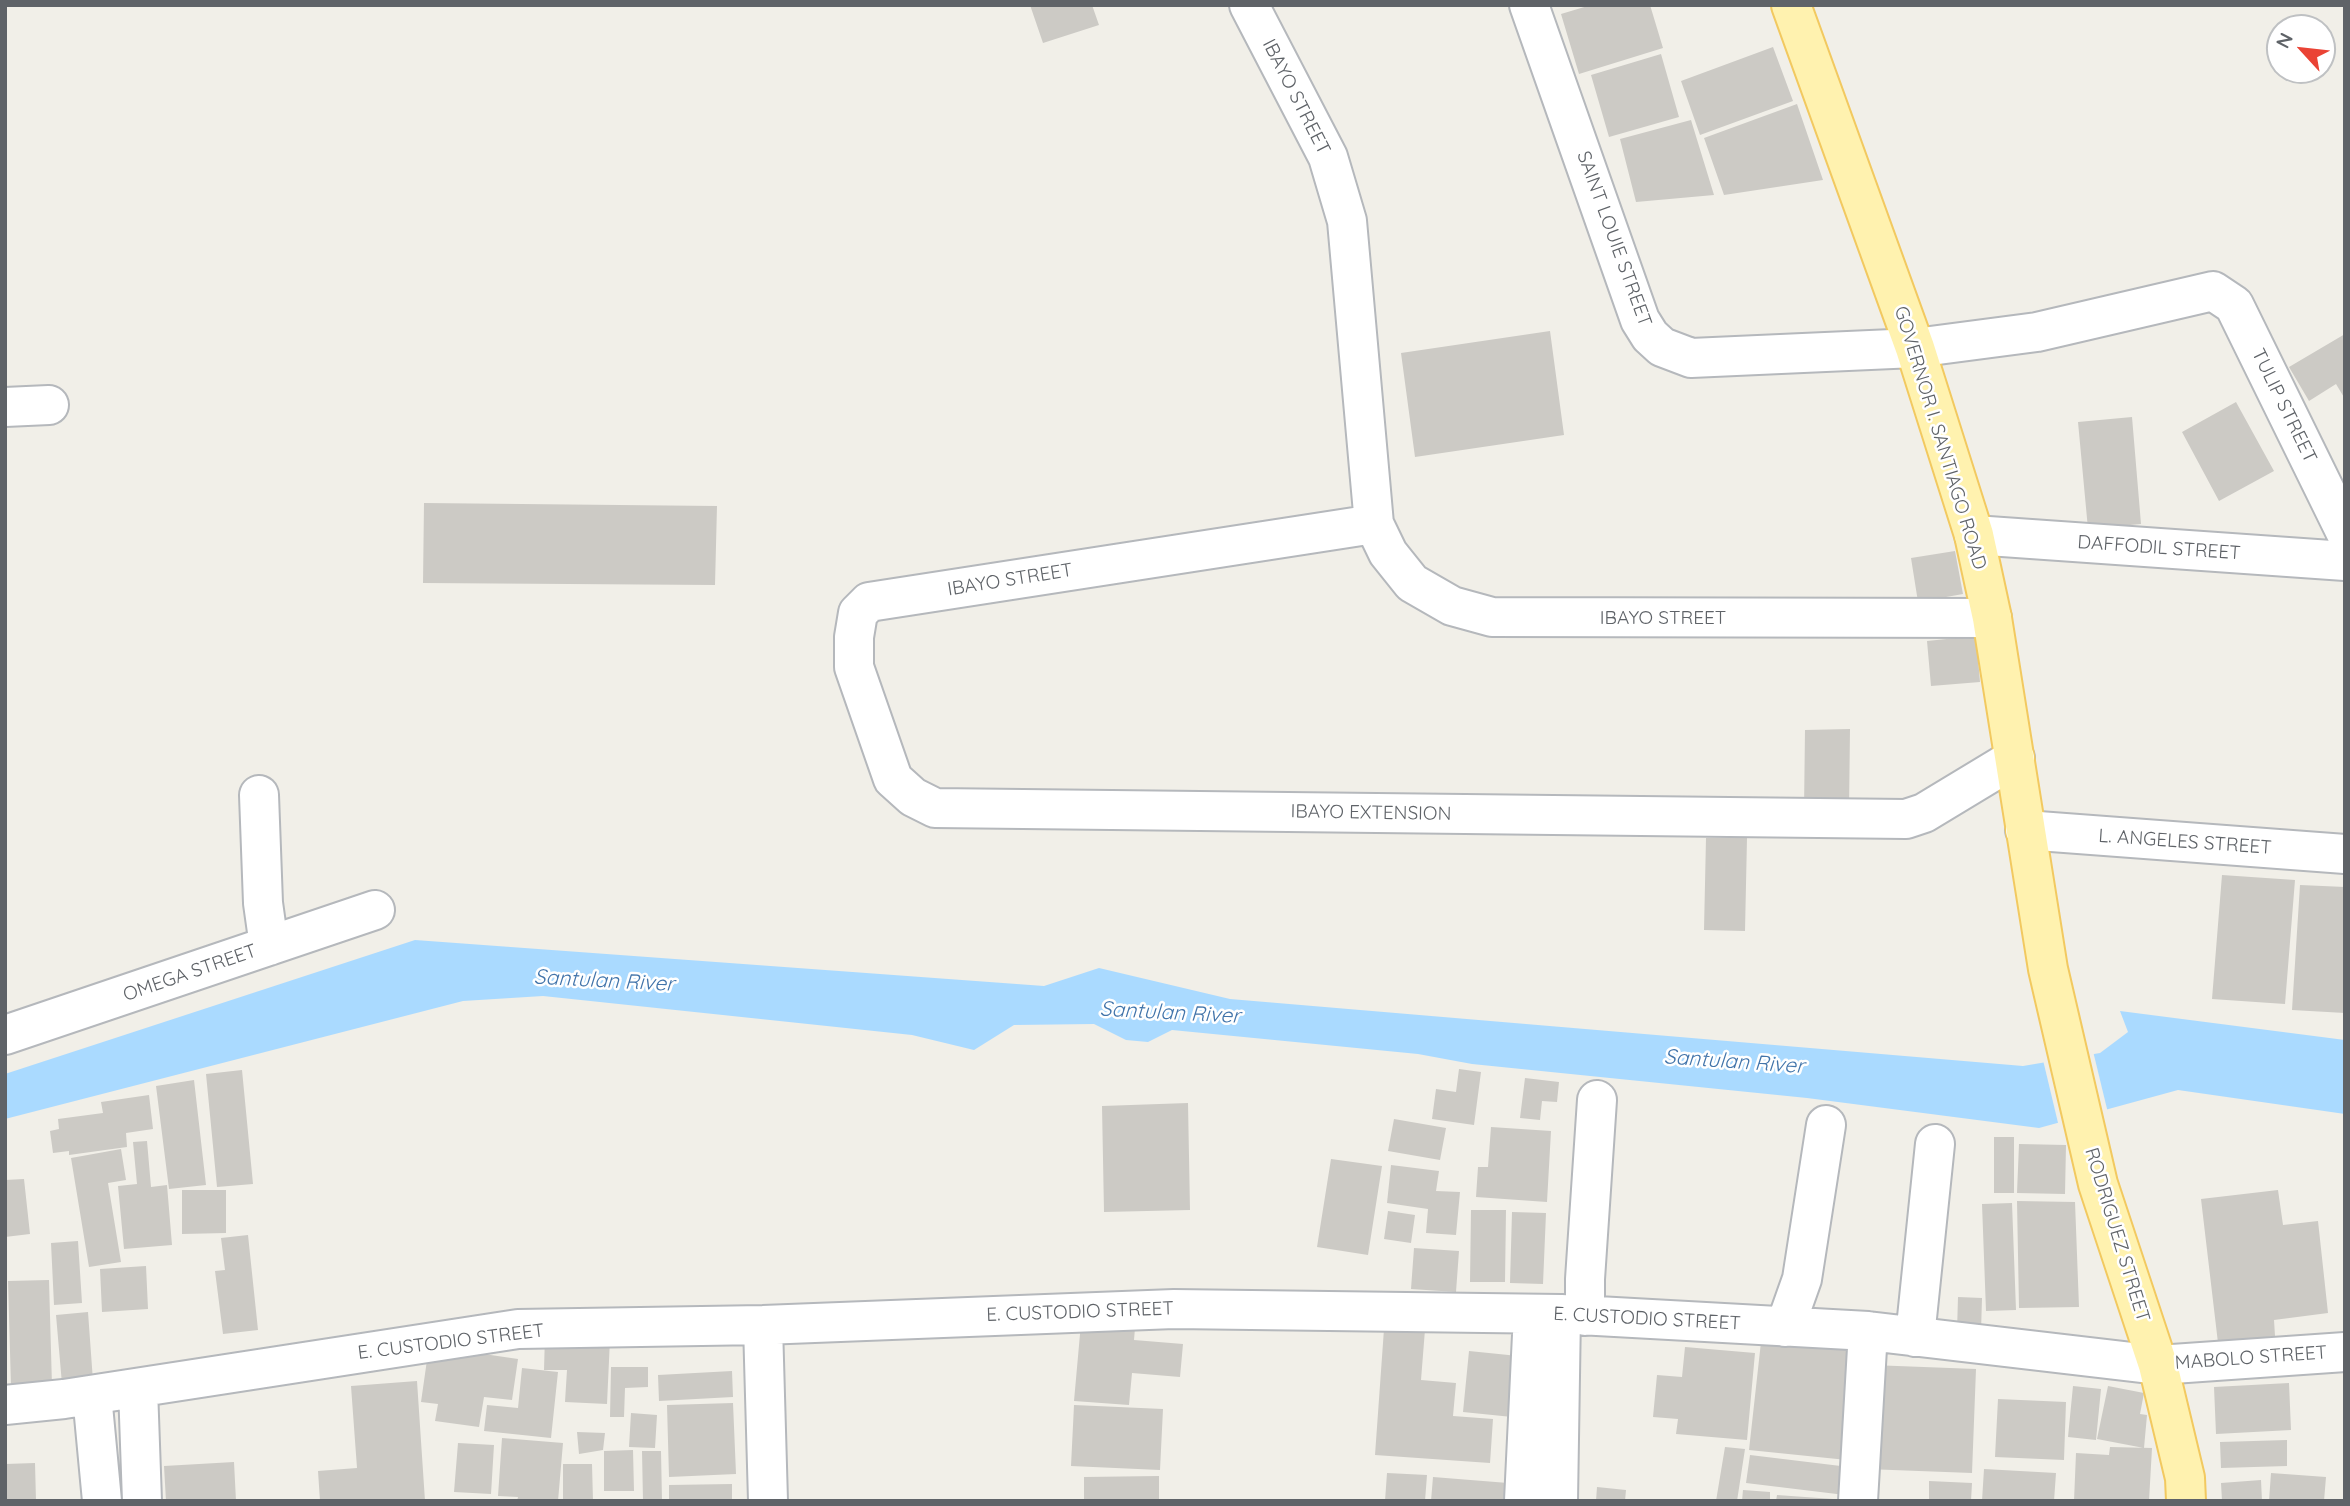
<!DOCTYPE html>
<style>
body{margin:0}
#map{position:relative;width:2350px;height:1506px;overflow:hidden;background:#f1efe8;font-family:Quicksand,sans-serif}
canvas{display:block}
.frame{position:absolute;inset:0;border:7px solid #5f6368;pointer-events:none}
.north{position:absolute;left:2266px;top:14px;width:70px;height:70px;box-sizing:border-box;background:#fff;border:2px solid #bfc1c3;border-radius:50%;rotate:297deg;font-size:19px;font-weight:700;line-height:28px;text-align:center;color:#5f6368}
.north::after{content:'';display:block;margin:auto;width:24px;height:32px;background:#ea4335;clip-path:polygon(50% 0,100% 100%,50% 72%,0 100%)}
</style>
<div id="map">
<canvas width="2350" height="1506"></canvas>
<div class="frame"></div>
<div class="north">N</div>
</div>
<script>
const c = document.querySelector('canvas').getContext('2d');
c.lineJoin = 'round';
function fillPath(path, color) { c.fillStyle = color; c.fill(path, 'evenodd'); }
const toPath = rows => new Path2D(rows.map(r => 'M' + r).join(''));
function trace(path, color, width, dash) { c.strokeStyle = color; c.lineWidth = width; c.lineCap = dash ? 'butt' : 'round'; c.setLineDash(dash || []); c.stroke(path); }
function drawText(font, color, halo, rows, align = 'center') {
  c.font = font + ' Quicksand,sans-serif'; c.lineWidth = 5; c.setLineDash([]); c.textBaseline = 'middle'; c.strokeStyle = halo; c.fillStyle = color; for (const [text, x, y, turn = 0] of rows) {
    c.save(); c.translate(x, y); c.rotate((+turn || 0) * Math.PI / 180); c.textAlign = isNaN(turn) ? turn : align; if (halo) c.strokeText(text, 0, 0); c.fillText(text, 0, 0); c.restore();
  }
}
fillPath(toPath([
 [415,940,1044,986,1099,968,1230,999,2023,1066,2100,1053,2128,1032,2120,1011,2345,1040,2345,1114,2178,1090,2039,1128,1807,1098,1472,1064,1418,1054,1172,1030,1148,1042,1126,1040,1094,1024,1014,1025,974,1050,912,1035,543,996,463,1001,5,1119,5,1074]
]), '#aadaff');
fillPath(toPath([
 [2093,1051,2108,1113,2059,1127,2043,1060]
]), '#f1efe8');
fillPath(toPath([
 [1030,5,1092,5,1099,25,1043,43],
 [1591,5,1650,5,1663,48,1579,74,1561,14],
 [1773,47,1793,101,1700,135,1681,81],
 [1661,54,1679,117,1609,137,1591,75],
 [1797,104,1823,180,1724,195,1704,138],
 [1691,120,1714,195,1636,202,1620,139],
 [1550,331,1564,435,1415,457,1401,353],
 [2345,334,2345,399,2336,384,2309,401,2289,367],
 [2236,402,2274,471,2219,501,2182,432],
 [2132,417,2141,524,2088,529,2078,422],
 [424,503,717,506,715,585,423,583],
 [1955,551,1963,594,1918,602,1911,558],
 [1976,636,1980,682,1931,686,1927,641],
 [1850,729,1849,810,1804,810,1805,730],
 [1706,838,1747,838,1745,931,1704,930],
 [2222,875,2295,880,2285,1004,2212,999],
 [2300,885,2345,887,2345,1013,2292,1010],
 [1459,1069,1481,1072,1474,1125,1432,1119,1436,1089,1456,1092],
 [242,1070,253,1184,217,1187,206,1074],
 [1525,1078,1559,1082,1557,1102,1542,1101,1540,1120,1520,1118],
 [194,1080,206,1185,169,1189,156,1086],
 [149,1095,153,1129,126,1133,127,1147,69,1155,69,1151,53,1153,50,1131,59,1129,58,1119,103,1113,101,1102],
 [1188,1103,1190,1210,1104,1212,1102,1106],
 [1394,1119,1446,1128,1440,1160,1388,1151],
 [1491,1127,1551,1131,1547,1202,1476,1197,1478,1167,1488,1167],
 [1994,1137,2014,1137,2014,1193,1994,1193],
 [147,1141,151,1187,167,1185,172,1245,124,1249,118,1186,137,1184,133,1142],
 [2019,1144,2066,1145,2065,1194,2017,1193],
 [121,1149,126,1180,108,1183,121,1262,89,1267,71,1158],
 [1331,1159,1382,1166,1368,1255,1317,1247],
 [1391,1165,1439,1171,1436,1191,1460,1192,1456,1235,1426,1233,1428,1209,1387,1203],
 [24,1179,30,1234,5,1237,5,1180],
 [182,1190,226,1190,226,1233,182,1234],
 [2278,1190,2283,1225,2318,1221,2328,1313,2274,1320,2275,1336,2218,1343,2201,1199],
 [2017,1201,2075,1202,2079,1307,2019,1308],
 [2012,1203,2016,1310,1986,1311,1982,1204],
 [1471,1210,1506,1210,1505,1282,1470,1282],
 [1388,1211,1415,1215,1411,1243,1384,1239],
 [1512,1212,1546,1213,1543,1284,1510,1283],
 [248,1235,258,1330,223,1334,215,1271,225,1270,221,1238],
 [78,1241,82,1303,54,1305,51,1243],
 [1414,1248,1459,1251,1456,1292,1411,1289],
 [146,1266,148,1309,102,1312,100,1269],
 [49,1280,52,1386,11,1387,8,1281],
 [1958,1297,1982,1298,1981,1332,1957,1331],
 [88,1312,93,1381,62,1384,56,1315],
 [1385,1315,1426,1317,1421,1380,1456,1383,1453,1416,1493,1419,1490,1463,1375,1455],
 [1081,1323,1135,1328,1134,1340,1183,1344,1180,1377,1132,1373,1129,1405,1074,1401],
 [1762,1333,1860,1343,1847,1460,1749,1450],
 [545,1335,610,1339,607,1404,565,1402,567,1370,544,1370],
 [429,1346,518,1359,512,1400,484,1397,479,1427,435,1421,438,1404,421,1402],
 [1685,1347,1755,1353,1747,1440,1676,1434,1678,1419,1653,1417,1657,1375,1682,1377],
 [1469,1351,1528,1357,1522,1418,1463,1412],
 [1871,1365,1976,1369,1972,1473,1866,1469],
 [611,1367,648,1367,648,1387,625,1388,624,1417,610,1417],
 [522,1368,558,1372,551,1438,484,1431,487,1405,518,1408],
 [732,1371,733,1397,659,1401,658,1375],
 [417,1381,425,1501,320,1501,318,1471,357,1468,351,1386],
 [2289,1383,2291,1430,2216,1434,2214,1387],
 [2073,1386,2101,1389,2096,1440,2068,1437],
 [2108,1386,2144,1393,2140,1414,2147,1415,2144,1448,2097,1439],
 [1998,1399,2066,1402,2064,1460,1995,1457],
 [733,1403,736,1474,669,1477,667,1405],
 [1074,1405,1163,1409,1160,1470,1071,1466],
 [631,1413,657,1415,655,1448,629,1447],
 [577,1432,605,1433,603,1450,579,1454],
 [502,1438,563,1443,558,1501,517,1501,518,1497,498,1496],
 [2287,1440,2287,1466,2221,1468,2220,1442],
 [458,1443,494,1445,491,1494,454,1492],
 [1725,1447,1745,1449,1737,1501,1716,1501],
 [2110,1447,2152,1448,2149,1501,2074,1501,2076,1453,2109,1455],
 [633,1450,634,1491,604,1491,604,1451],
 [642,1451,661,1451,662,1501,643,1501],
 [1750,1455,1849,1467,1845,1495,1746,1483],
 [234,1462,236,1501,166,1501,164,1466],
 [35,1463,36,1501,5,1501,5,1464],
 [563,1464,592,1464,593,1501,563,1501],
 [1984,1469,2056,1473,2054,1501,1982,1501],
 [1387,1473,1427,1475,1425,1501,1385,1501],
 [2271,1473,2326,1477,2324,1501,2269,1501],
 [1159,1476,1159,1501,1084,1501,1084,1477],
 [1433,1477,1508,1483,1507,1501,1431,1501],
 [2261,1480,2262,1501,2222,1501,2221,1483],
 [1929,1481,1972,1483,1971,1501,1929,1501],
 [732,1484,732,1501,669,1501,669,1485],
 [1597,1487,1626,1490,1625,1501,1596,1501],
 [1743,1490,1770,1492,1770,1501,1742,1501],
 [1777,1495,1833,1499,1833,1501,1776,1501]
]), '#cccac5');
const minor = toPath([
 [1249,5,1328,157,1347,221,1374,524,1388,553,1412,583,1452,606,1492,617,1992,618],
 [1529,5,1640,320,1650,336,1662,347,1691,358,1915,348,2037,332,2213,291,2234,305,2345,531],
 [5,407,49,405],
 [1374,524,869,602,858,613,854,637,854,667,893,779,913,797,935,808,1906,819,1924,813,2015,758],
 [1974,535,2345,561],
 [259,795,263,903,269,946],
 [2025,830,2345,854],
 [5,1035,375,910],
 [1585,1316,1585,1279,1597,1100],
 [763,1325,768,1501],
 [1785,1327,1802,1279,1826,1125],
 [1915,1337,1935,1144],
 [138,1388,142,1501],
 [92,1395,102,1501],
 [5,1405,64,1399,518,1329,763,1325,1174,1309,1561,1314,1868,1331,2158,1365,2345,1352],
 [1524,1501,1533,1314],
 [1558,1501,1561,1314],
 [1858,1501,1868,1331]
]);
const major = toPath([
 [1791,5,1915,348,1974,535,1992,618,2048,969,2098,1184,2158,1365,2185,1478,2186,1501]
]);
trace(minor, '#b5b8bc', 42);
trace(major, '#f2c960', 42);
trace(minor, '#fff', 38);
trace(major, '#fff2af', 38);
drawText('19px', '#5f6368', '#fff', [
 ["IBAYO STREET",1296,97,63],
 ["SAINT LOUIE STREET",1614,239,70],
 ["TULIP STREET",2284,406,64],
 ["GOVERNOR I. SANTIAGO ROAD",1940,438,73],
 ["DAFFODIL STREET",2159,548,4],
 ["IBAYO STREET",1010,580,-9],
 ["IBAYO STREET",1663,618],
 ["IBAYO EXTENSION",1371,813,1],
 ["L. ANGELES STREET",2185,842,4],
 ["OMEGA STREET",190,973,-19],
 ["RODRIGUEZ STREET",2117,1235,73],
 ["E. CUSTODIO STREET",1080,1312,-2],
 ["E. CUSTODIO STREET",1647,1319,3],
 ["E. CUSTODIO STREET",451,1342,-7],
 ["MABOLO STREET",2251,1358,-4]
]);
drawText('italic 21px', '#4174aa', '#fff', [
 ["Santulan River",604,981,3],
 ["Santulan River",1170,1013,3],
 ["Santulan River",1734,1062,4]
]);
</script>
